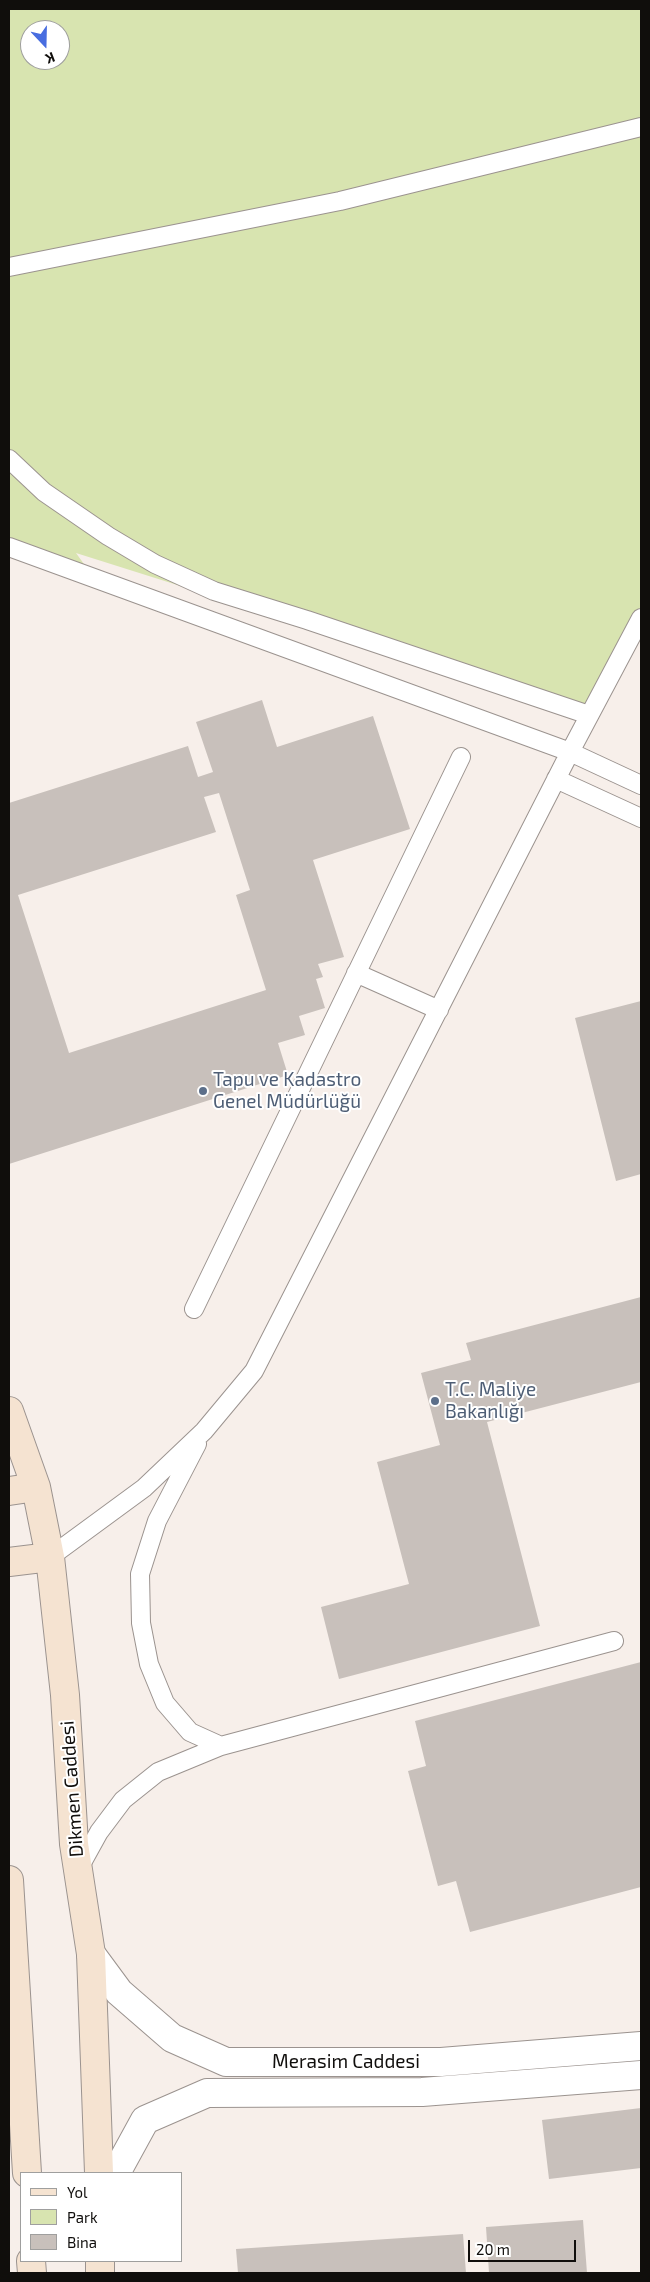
<!DOCTYPE html>
<meta charset="utf-8">
<style>
body{margin:0}
#map{position:relative;width:650px;height:2282px;overflow:hidden;background:#f7efea;font-family:"Exo 2",sans-serif}
canvas{display:block}
.frame{position:absolute;inset:0;border:10px solid #100e0c;pointer-events:none}
.legend{position:absolute;left:20px;top:2172px;width:162px;height:90px;box-sizing:border-box;background:#fff;border:1px solid #9f9f9e;margin:0;padding:6px 9px;list-style:none;font-size:15px;color:#100e0c}
.legend li{display:flex;align-items:center;gap:10px;height:25px}
.legend b{width:25px;border:1px solid #9f9f9e}
.north{position:absolute;left:20px;top:20px;width:50px;height:50px;box-sizing:border-box;background:#fff;border:1px solid #9f9f9e;border-radius:50%;rotate:159deg;font-size:14px;font-weight:700;line-height:20px;text-align:center;color:#100e0c}
.north::after{content:'';display:block;margin:auto;width:18px;height:22px;background:#486de0;clip-path:polygon(50% 0,100% 100%,50% 72%,0 100%)}
.scale{position:absolute;left:468px;top:2240px;width:108px;height:22px;box-sizing:border-box;border:2px solid #100e0c;border-top:0;padding-left:6px;font-size:15px;line-height:18px;white-space:nowrap;color:#100e0c;-webkit-text-stroke:4px #fff;paint-order:stroke}
</style>
<div id="map">
<canvas width="650" height="2282"></canvas>
<div class="frame"></div>
<ul class="legend">
<li><b style="height:6px;background:#f5e3d1"></b>Yol</li>
<li><b style="height:14px;background:#d8e4b0"></b>Park</li>
<li><b style="height:14px;background:#c8c0bb"></b>Bina</li>
</ul>
<div class="north">K</div>
<div class="scale">20 m</div>
</div>
<script>
const c = document.querySelector('canvas').getContext('2d');
c.lineJoin = 'round';
function fillPath(path, color) { c.fillStyle = color; c.fill(path, 'evenodd'); }
const toPath = rows => new Path2D(rows.map(r => 'M' + r).join(''));
function trace(path, color, width, dash) { c.strokeStyle = color; c.lineWidth = width; c.lineCap = dash ? 'butt' : 'round'; c.setLineDash(dash || []); c.stroke(path); }
function drawText(font, color, halo, rows, align = 'center') {
  c.font = font + ' "Exo 2",sans-serif'; c.lineWidth = 4; c.setLineDash([]); c.textBaseline = 'middle'; c.strokeStyle = halo; c.fillStyle = color; for (const [text, x, y, turn = 0] of rows) {
    c.save(); c.translate(x, y); c.rotate((+turn || 0) * Math.PI / 180); c.textAlign = isNaN(turn) ? turn : align; if (halo) c.strokeText(text, 0, 0); c.fillText(text, 0, 0); c.restore();
  }
}
fillPath(toPath([
 [9,9,641,9,641,619,589,715,76,553,94,578,9,547],
 [30,30,60,30,60,60,30,60]
]), '#d8e4b0');
fillPath(toPath([
 [262,700,277,747,373,716,410,829,313,860,344,957,318,964,323,977,316,979,325,1008,299,1016,305,1035,278,1043,288,1075,9,1164,9,803,188,746,198,777,213,772,196,722],
 [219,793,250,890,236,895,266,990,69,1053,18,895,216,832,204,797],
 [641,1001,641,1174,616,1181,575,1018],
 [641,1297,641,1382,487,1422,540,1626,339,1679,321,1607,409,1584,377,1462,440,1445,421,1373,471,1360,466,1343],
 [641,1662,641,1887,470,1932,456,1881,438,1886,408,1771,426,1766,415,1721],
 [641,2108,641,2168,549,2179,542,2120],
 [583,2220,587,2273,489,2273,486,2227],
 [463,2234,466,2273,238,2273,236,2249]
]), '#c8c0bb');
const service = toPath([
 [9,267,340,201,641,127],
 [9,459,44,492,108,536,155,564,214,591,307,620,589,715],
 [9,547,570,752,641,785],
 [556,779,641,818],
 [356,973,439,1010],
 [194,1309,461,757],
 [197,1444,157,1521,140,1574,141,1623,149,1664,165,1703,190,1732,221,1746],
 [50,1557,144,1488,204,1431,254,1371,570,752,641,618],
 [78,1870,99,1832,123,1800,158,1772,221,1746,614,1641]
]);
const minor = toPath([
 [91,1954,119,1992,172,2038,226,2062,441,2062,641,2046],
 [116,2173,145,2120,207,2093,422,2092,641,2075]
]);
const secondary = toPath([
 [9,1411,36,1487,50,1557,65,1695,74,1844,91,1954,99,2173],
 [9,1491,36,1487],
 [9,1562,50,1557],
 [9,1880,27,2173],
 [31,2261,32,2273],
 [100,2261,100,2273]
]);
trace(service, '#9b938f', 20);
trace(minor, '#9b938f', 30);
trace(secondary, '#9b938f', 30);
trace(service, '#fff', 18);
trace(minor, '#fff', 28);
trace(secondary, '#f5e3d1', 28);
for (const [x, y, r, color] of [
 [203,1091,5,"#5c6f8a"],
 [435,1401,5,"#5c6f8a"]
]) { const dot = new Path2D(); dot.arc(x, y, r, 0, 2 * Math.PI); c.fillStyle = color; c.fill(dot); trace(dot, '#fff', 2); }
drawText('19px', '#4e5e75', '#fff', [
 ["Tapu ve Kadastro",213,1080],
 ["Genel Müdürlüğü",213,1102],
 ["T.C. Maliye",445,1390],
 ["Bakanlığı",445,1412]
], 'left');
drawText('19px', '#100e0c', '#fff', [
 ["Dikmen Caddesi",72,1789,-94],
 ["Merasim Caddesi",346,2062]
]);
</script>
